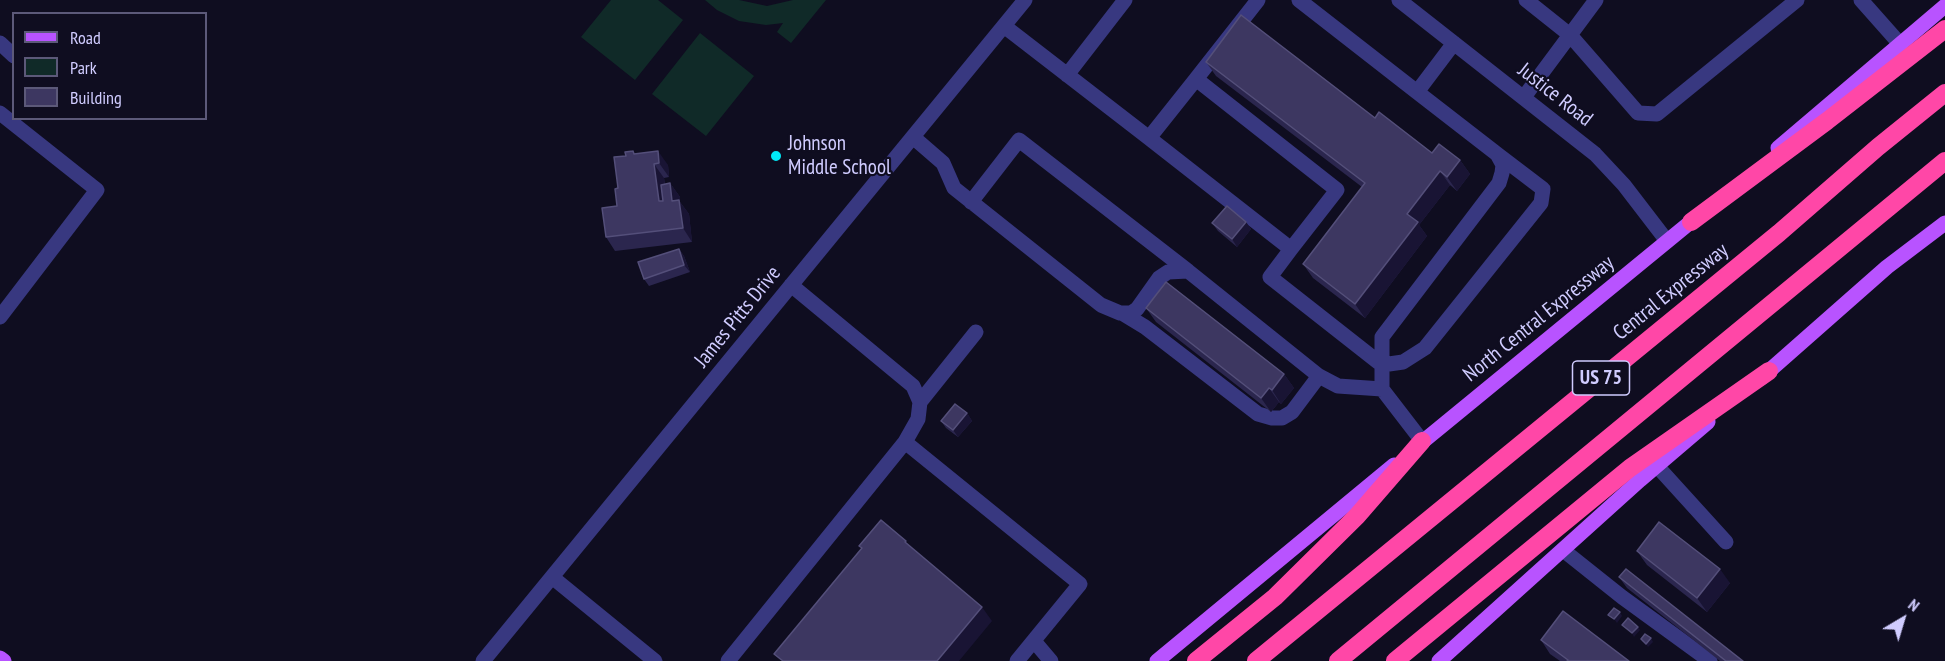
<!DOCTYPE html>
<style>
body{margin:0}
#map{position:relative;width:1945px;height:661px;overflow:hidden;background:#0f0d20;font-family:"PT Sans Narrow",sans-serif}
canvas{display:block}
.legend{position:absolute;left:12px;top:12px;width:195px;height:108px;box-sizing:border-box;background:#0f0d20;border:2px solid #5c5979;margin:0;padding:8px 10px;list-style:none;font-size:18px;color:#d0ccff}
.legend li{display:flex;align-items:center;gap:12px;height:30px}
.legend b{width:30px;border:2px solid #5c5979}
.north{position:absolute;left:1873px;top:589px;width:60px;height:60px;-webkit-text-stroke:4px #0f0d20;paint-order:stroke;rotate:38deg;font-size:16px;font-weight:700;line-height:24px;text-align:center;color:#d0ccff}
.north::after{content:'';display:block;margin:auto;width:21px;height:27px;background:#d0ccff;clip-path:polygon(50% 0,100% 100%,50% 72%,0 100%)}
</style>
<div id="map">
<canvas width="1945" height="661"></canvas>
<ul class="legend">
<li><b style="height:8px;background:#b853ff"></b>Road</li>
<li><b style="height:16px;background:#102a28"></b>Park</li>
<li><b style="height:16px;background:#3d3761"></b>Building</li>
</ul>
<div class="north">N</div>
</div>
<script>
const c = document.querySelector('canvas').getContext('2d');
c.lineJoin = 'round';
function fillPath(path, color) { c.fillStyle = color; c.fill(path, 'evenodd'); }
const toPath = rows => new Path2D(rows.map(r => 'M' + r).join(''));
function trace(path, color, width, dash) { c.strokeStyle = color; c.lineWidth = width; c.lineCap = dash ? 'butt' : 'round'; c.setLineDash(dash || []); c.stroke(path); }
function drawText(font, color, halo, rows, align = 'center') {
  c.font = font + ' "PT Sans Narrow",sans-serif'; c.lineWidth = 4.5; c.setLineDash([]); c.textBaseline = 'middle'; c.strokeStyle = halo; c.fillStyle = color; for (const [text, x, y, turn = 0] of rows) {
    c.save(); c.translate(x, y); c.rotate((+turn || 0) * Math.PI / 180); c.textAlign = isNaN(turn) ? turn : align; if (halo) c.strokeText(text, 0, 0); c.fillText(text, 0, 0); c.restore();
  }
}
fillPath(toPath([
 [611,0,658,0,683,20,635,80,581,37],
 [705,0,739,0,767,6,793,0,826,0,791,43,777,32,783,23,766,25,739,21,717,10],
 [700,33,754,76,706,136,652,94]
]), '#102a28');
trace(toPath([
 [1299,0,1417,92],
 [1399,0,1595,154,1624,185,1667,241],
 [1526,0,1570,35,1638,113,1657,114,1797,0],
 [1861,0,1900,44],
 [1004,26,1149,138],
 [0,43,14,56],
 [1067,75,1125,0],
 [1196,79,1258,0],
 [1524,97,1596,0],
 [0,113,97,190,0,317],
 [913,137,943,163,954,188,1101,305,1120,313,1131,313,1137,309,1159,278,1168,272,1188,271,1319,376,1338,386,1382,389,1382,337,1499,183,1502,173,1503,165,1497,154,1417,92,1454,43],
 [971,202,1019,140,1188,271],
 [1291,249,1149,138,1196,79,1337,190,1291,249,1270,277,1382,365,1403,362,1425,348,1541,203,1543,189,1497,154],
 [1122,313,1145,327,1258,414,1272,418,1282,418,1292,412,1319,376],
 [1382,389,1422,441],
 [920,402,976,332],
 [905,442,1080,584,1017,661],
 [1657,466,1726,542],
 [1563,550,1622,597,1710,661],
 [552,577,655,661],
 [1034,641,1051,661],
 [483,661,1025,0],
 [728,661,905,442,918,419,920,402,913,386,791,285]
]), '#383880', 15);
trace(toPath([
 [1778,148,1945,6],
 [1761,378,1887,267,1945,223],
 [1415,448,1698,216],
 [0,658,4,661],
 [1157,661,1394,465],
 [1439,661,1640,480,1708,422]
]), '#b853ff', 15);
trace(toPath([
 [1691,222,1827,121,1945,29],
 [1196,661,1275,597,1357,516,1422,441],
 [1256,661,1779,233,1878,147,1945,93],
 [1338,661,1945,161],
 [1395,661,1630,468,1769,371]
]), '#ff47a7', 18);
fillPath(toPath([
 [1206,62,1375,118,1432,153,1460,160,1470,174,1457,191,1450,185,1419,225,1427,236,1365,318,1313,278,1303,264,1362,187,1216,76],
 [635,154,668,165,669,177,664,178,665,184,670,183,680,197,680,202,689,214,692,242,615,251,606,237,617,206,618,188],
 [1246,222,1251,229,1237,247,1218,231,1212,223],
 [679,249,684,256,690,272,649,286,644,279],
 [1146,308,1284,374,1294,388,1281,404,1279,402,1271,412,1156,322],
 [967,413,972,421,958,437,946,428,941,421],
 [1637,551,1730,583,1707,612,1647,565],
 [1619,577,1743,661,1720,661,1627,588],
 [1541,640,1629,661,1560,661,1550,654]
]), '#2b264e');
fillPath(toPath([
 [658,151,668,165,669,177,659,163],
 [1460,160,1470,174,1457,191,1447,177],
 [654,164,664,178,669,215,659,201],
 [1440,171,1450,185,1419,225,1427,236,1365,318,1355,304,1407,214],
 [670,183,680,197,680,202,689,214,692,242,683,228,672,201],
 [1246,222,1251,229,1237,247,1232,239],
 [679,249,684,256,690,272,684,265],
 [1284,374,1294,388,1281,404,1272,390],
 [1269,388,1279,402,1271,412,1261,398],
 [967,413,972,421,958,437,953,430],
 [1720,569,1730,583,1707,612,1697,598],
 [982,607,992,621,959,661,937,661],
 [1620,612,1622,616,1617,623,1614,619],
 [1638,627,1640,630,1634,637,1632,633],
 [1651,638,1653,642,1648,647,1646,644]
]), '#191434');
const building = toPath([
 [1241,15,1375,118,1379,112,1432,153,1439,144,1460,160,1447,177,1440,171,1407,214,1418,222,1355,304,1303,264,1365,183,1206,62,1241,15],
 [633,151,634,154,658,151,659,163,654,164,659,201,663,201,661,185,670,183,672,201,679,200,683,228,606,237,602,208,617,206,615,189,618,188,614,157,626,156,625,152,633,151],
 [1227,206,1246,222,1232,239,1212,223,1227,206],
 [679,249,684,265,644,279,638,262,679,249],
 [1166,282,1284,374,1272,390,1269,388,1261,398,1146,308,1166,282],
 [955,404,967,413,953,430,941,421,955,404],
 [881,520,906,541,905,542,982,607,937,661,783,661,774,654,862,548,859,546,881,520],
 [1659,522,1720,569,1697,598,1637,551,1659,522],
 [1626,569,1743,661,1726,661,1619,577,1626,569],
 [1614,608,1620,612,1614,619,1608,615,1614,608],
 [1563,611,1629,661,1567,661,1568,660,1541,640,1563,611],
 [1628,618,1638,627,1632,633,1622,625,1628,618],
 [1645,634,1651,638,1646,644,1641,639,1645,634]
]);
fillPath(building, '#3d3761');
trace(building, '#544f7a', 1.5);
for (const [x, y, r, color] of [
 [776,156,6,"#00e9f7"]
]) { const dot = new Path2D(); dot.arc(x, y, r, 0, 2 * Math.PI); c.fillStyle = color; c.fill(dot); trace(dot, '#0f0d20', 2); }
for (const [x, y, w] of [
 [1601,378,57]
]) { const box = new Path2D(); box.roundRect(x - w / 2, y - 17, w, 34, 4.5); c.fillStyle = '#0f0d20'; c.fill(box); trace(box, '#d0ccff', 1.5); }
drawText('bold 20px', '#d0ccff', null, [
 ["US 75",1601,378]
]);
drawText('21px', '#d0ccff', '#0f0d20', [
 ["Justice Road",1555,95,38],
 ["Central Expressway",1671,292,-39],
 ["James Pitts Drive",738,317,-51],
 ["North Central Expressway",1539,319,-39]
]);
drawText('21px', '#d0ccff', '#0f0d20', [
 ["Johnson",788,144],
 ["Middle School",788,168]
], 'left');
</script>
